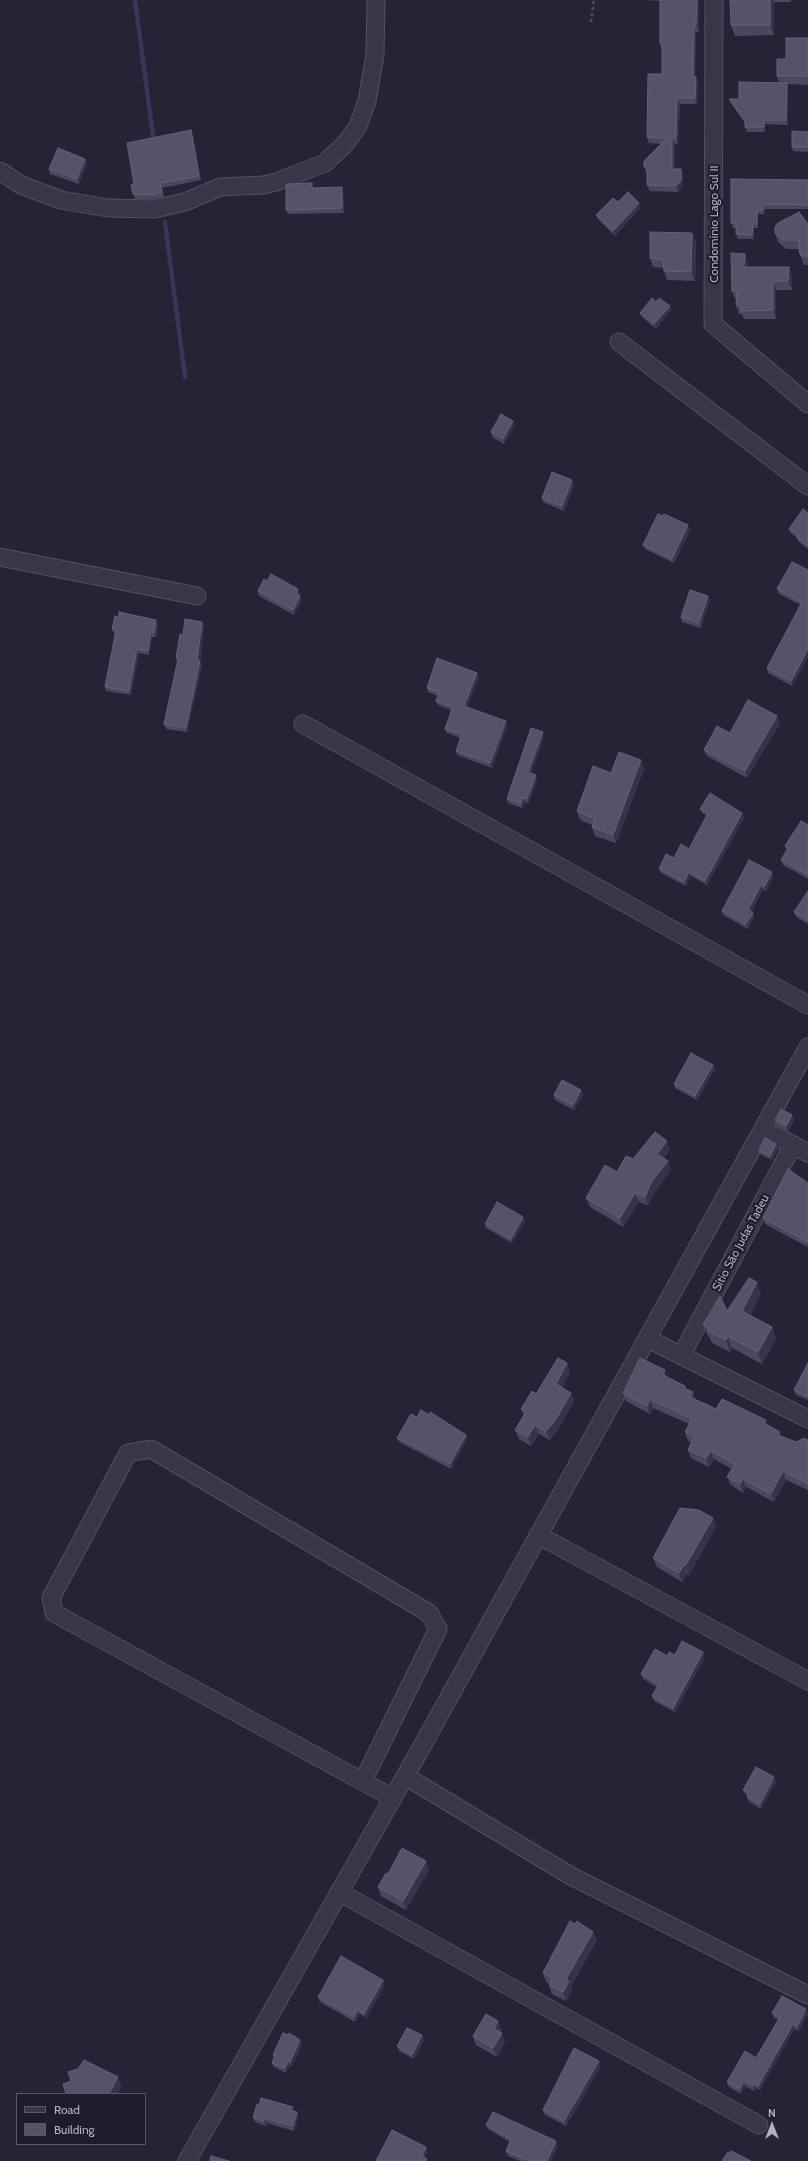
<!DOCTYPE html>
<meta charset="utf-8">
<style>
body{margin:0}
#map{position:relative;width:808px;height:2161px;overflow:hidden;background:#272236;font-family:Cabin,sans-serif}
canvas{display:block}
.legend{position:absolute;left:16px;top:2093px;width:130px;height:52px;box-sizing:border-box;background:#1f1b2c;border:1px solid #5b5769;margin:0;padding:5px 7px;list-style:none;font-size:12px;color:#b5b0c4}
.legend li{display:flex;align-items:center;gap:8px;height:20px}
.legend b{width:20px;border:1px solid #5b5769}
.north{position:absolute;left:752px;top:2105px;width:40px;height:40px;-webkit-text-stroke:3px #1f1b2c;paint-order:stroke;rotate:0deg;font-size:11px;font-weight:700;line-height:16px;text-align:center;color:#b5b0c4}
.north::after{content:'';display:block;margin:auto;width:14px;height:18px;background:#b5b0c4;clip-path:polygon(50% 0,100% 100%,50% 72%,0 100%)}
</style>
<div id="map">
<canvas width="808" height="2161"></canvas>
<ul class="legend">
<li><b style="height:5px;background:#3a3547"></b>Road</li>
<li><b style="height:11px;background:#57516a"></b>Building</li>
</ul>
<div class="north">N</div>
</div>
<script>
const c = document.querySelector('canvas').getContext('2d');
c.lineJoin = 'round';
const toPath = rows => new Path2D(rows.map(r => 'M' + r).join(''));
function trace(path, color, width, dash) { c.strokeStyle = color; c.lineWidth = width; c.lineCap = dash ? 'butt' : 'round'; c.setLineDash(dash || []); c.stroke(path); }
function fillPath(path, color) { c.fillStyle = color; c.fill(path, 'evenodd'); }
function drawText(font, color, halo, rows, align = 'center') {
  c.font = font + ' Cabin,sans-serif'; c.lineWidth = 4; c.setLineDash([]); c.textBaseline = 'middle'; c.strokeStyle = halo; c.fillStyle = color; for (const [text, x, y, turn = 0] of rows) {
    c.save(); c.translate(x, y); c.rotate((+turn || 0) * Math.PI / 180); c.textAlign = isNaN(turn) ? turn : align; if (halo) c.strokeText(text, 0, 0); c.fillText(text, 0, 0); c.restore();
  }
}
trace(toPath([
 [135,0,154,143],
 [165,222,185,377]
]), '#3d345b', 4.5);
const minor = toPath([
 [714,0,713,324,808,404],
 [0,171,21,185,61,200,108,208,154,209,185,202,220,187,263,185,276,182,325,163,345,144,358,126,367,101,375,55,376,0],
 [619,342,808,486],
 [0,557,197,596],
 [303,724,808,1005],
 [763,1129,793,1145],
 [648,1339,808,1419],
 [681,1356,793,1145,808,1153],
 [538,1535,808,1681],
 [405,1776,571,1876,808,1995],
 [363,1781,438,1629,429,1613,151,1449,128,1453,51,1598,54,1613,393,1798],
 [339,1892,759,2125],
 [187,2161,420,1750,808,1047]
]);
trace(minor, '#555062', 19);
trace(toPath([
 [591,22,594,0]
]), '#4d5160', 2.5, [3, 3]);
trace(minor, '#3a3547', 17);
fillPath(toPath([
 [644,0,699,0,699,32,696,32,695,77,698,83,697,104,680,104,678,144,675,144,675,169,681,169,683,175,683,186,678,192,650,191,647,185,647,174,646,172,644,166,661,144,649,143,647,137,662,74,662,50,660,44,660,1],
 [730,0,791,0,791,2,774,2,774,35,735,36,731,25],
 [808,38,808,85,787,84,788,87,788,125,765,124,765,132,747,132,745,127,745,123,731,103,729,99,739,99,779,83,777,76,786,59],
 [191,130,193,135,201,180,162,188,164,197,153,199,135,199,133,194,134,184],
 [808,132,808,152,793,151,792,147],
 [85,159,87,163,79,184,50,174,49,169],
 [731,179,808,180,808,209,765,209,765,214,758,214,758,228,754,228,754,239,738,239,736,234,736,228,733,228,731,223],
 [313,188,343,192,344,213,288,214,286,210],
 [618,202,640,208,615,236,598,219,596,215],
 [808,224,808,265,804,265,799,251,799,249,786,249,778,242,775,233],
 [692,233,696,242,695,281,667,280,664,271,664,268,653,267,650,258],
 [748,262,748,267,789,267,792,276,792,290,776,290,776,319,744,319,742,314,739,314,736,305,736,299,735,299,732,291],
 [656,302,670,306,671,310,656,329,642,317,640,313],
 [513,421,515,425,504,444,492,437,491,432],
 [574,485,564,511,543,502,542,498],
 [808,513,808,549,799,542,797,538,791,533,789,529],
 [690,530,674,563,645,549,643,545],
 [808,570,808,657,792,686,768,673,767,668,801,605,779,594,777,589],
 [267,581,300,593,299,595,302,600,294,615,259,596,258,591],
 [708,596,710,600,701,628,682,622,681,617],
 [119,617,158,624,156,637,152,637,149,655,139,653,131,695,106,691,105,687,115,634,114,633,112,629],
 [202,622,204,627,200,661,202,665,187,732,166,729,164,724,178,662,176,658,183,635],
 [479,677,467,707,507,726,492,768,457,755,456,751,460,738,447,733,445,729,451,710,438,705,436,701,438,696,428,692,427,688],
 [780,723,747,778,707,756,704,750,730,733],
 [544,737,531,773,536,775,537,779,529,803,525,802,522,808,508,803,507,799],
 [644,769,616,843,595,836,592,827,592,825,580,820,577,811,611,773],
 [700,809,742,813,744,818,707,885,691,876,686,886,661,873,659,869,674,858,689,849,707,816,702,813],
 [808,825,808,879,783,865,781,860,787,850,785,846],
 [773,877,766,891,763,889,751,912,753,913,754,917,748,929,723,915,722,911],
 [808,891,808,924,796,917,794,912],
 [713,1065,715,1069,697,1100,675,1088,674,1084],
 [581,1090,583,1095,574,1110,555,1100,554,1095],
 [792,1115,794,1120,788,1131,776,1125,775,1120],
 [778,1148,772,1160,760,1154,759,1150],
 [670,1149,664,1158,671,1170,656,1190,648,1205,639,1202,623,1227,590,1207,586,1198,617,1172,633,1159],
 [808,1183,808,1247,765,1224,763,1218],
 [523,1217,525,1221,512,1243,486,1228,485,1224],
 [761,1294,750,1316,772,1327,776,1339,762,1364,732,1348,730,1352,712,1343,710,1338,708,1336,703,1325,727,1311],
 [567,1363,570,1372,562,1388,571,1393,574,1401,558,1430,550,1440,539,1434,531,1446,519,1439,515,1430,524,1415,521,1409],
 [808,1363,808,1400,796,1395,794,1390],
 [668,1378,685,1386,686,1389,695,1399,716,1409,768,1425,781,1436,796,1442,808,1440,808,1490,786,1480,774,1502,746,1487,743,1493,731,1485,727,1477,732,1469,714,1459,709,1467,691,1458,688,1450,692,1442,688,1441,685,1432,689,1424,653,1408,650,1414,626,1401,623,1393],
 [417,1417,466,1435,467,1439,451,1469,399,1442,397,1438],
 [716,1527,689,1575,687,1574,682,1582,657,1567,653,1558],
 [675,1655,705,1657,675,1712,654,1701,652,1696,657,1687,643,1679,641,1674,667,1656],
 [776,1781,761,1809,749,1802,747,1797,748,1796,745,1794,743,1790],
 [426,1861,429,1870,406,1910,381,1896,378,1887,388,1874],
 [575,1924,593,1932,597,1940,571,1986,572,1990,566,2001,552,1994,549,1985,550,1984,546,1982,543,1973],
 [383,1980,385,1985,366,2018,360,2014,355,2022,320,2002,318,1997],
 [772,2013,808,2013,799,2031,794,2029,760,2090,756,2088,754,2091,745,2086,741,2094,729,2087,727,2082,756,2058,778,2020,774,2018],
 [498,2021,501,2030,500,2032,505,2042,497,2057,476,2045,473,2036],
 [422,2035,424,2040,414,2059,399,2051,397,2046],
 [302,2044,292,2066,290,2065,286,2073,274,2067,272,2063,275,2058,273,2055],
 [601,2066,566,2126,544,2114,543,2110],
 [259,2105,293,2107,294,2111,297,2112,298,2117,294,2131,267,2123,266,2126,255,2122,253,2118],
 [486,2125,558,2145,551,2161,520,2161,508,2156,506,2151,510,2142,488,2129]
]), '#4c465f');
fillPath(toPath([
 [697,0,699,0,699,32,696,26],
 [770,0,773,0,774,2,774,35,770,25],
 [694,26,696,32,695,83,693,77],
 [696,77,698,83,697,104,695,98],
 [787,83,788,87,788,125,786,120],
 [677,98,680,104,678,144,676,138],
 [764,120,765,124,765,132,764,127],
 [191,130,193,135,201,180,199,176],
 [672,138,675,144,675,175,672,169],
 [85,159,87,163,79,184,77,179],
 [681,169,683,175,683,186,678,192,676,186],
 [342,187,343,192,344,213,342,208],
 [639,203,640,208,615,236,613,231],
 [763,204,765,209,765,214,763,210],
 [757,210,758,214,758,228,757,224],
 [753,224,754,228,754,239,752,235],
 [692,233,696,242,695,281,691,272],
 [745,254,748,262,747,275,744,267],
 [789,267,792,276,792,290,788,281],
 [773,281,776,290,776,319,773,310],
 [670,306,671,310,656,329,654,324],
 [513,421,515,425,504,444,503,439],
 [572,480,574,485,564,511,562,506],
 [688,525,690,530,674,563,672,559],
 [298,589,300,593,298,597,296,593],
 [300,596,302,600,294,615,293,610],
 [708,596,710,600,701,628,699,623],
 [156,620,158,624,156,637,154,633],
 [202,622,204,627,199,665,197,660],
 [151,632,152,637,149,655,148,651],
 [137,649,139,653,131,695,129,691],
 [808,649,808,657,792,686,791,681],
 [200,661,202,665,187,732,186,728],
 [477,673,479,677,466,711,464,706],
 [777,716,780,723,747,778,745,771],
 [506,721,507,726,492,768,490,763],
 [543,732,544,737,530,777,528,772],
 [641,760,644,769,616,843,613,835],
 [536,775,537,779,529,803,527,799],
 [523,797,525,802,522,808,521,803],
 [742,813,744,818,707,885,705,881],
 [689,872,691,876,686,886,684,882],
 [772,872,773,877,766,891,764,887],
 [761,885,763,889,749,914,748,910],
 [753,913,754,917,748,929,746,924],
 [713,1065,715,1069,697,1100,695,1096],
 [581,1090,583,1095,574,1110,573,1105],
 [792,1115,794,1120,788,1131,786,1126],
 [667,1141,670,1149,661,1162,657,1154],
 [776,1144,778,1148,772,1160,770,1156],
 [668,1161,671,1170,656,1190,648,1205,645,1197,652,1181],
 [635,1193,639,1202,623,1227,620,1218],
 [523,1217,525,1221,512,1243,511,1239],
 [757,1282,761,1294,746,1323,742,1311],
 [772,1327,776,1339,762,1364,758,1352],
 [728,1336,732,1348,730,1352,726,1340],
 [567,1363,570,1372,559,1393,556,1384],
 [665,1370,668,1378,663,1375],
 [693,1392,696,1400,690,1397],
 [571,1393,574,1401,558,1430,550,1440,546,1431],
 [650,1399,653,1408,650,1414,647,1406],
 [766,1420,769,1428,764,1423],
 [535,1425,539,1434,531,1446,528,1437],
 [466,1435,467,1439,451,1469,450,1464],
 [711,1451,714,1459,709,1467,706,1458],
 [783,1471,786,1480,774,1502,771,1494],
 [743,1479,746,1487,743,1493,740,1484],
 [713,1518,716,1527,689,1575,685,1566],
 [684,1565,687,1574,682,1582,679,1573],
 [703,1652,705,1657,675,1712,673,1708],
 [774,1777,776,1781,761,1809,760,1804],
 [426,1861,429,1870,406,1910,403,1901],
 [593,1932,597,1940,571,1986,572,1990,566,2001,563,1992,566,1979],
 [383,1980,385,1985,366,2018,364,2014],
 [806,2009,808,2013,799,2031,797,2027],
 [358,2010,360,2014,355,2022,354,2017],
 [498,2021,501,2030,497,2038,494,2029],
 [793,2024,794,2029,760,2090,758,2086],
 [502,2033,505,2042,497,2057,493,2048],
 [422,2035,424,2040,414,2059,412,2055],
 [300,2040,302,2044,292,2066,290,2062],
 [288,2061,290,2065,286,2073,285,2068],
 [599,2061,601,2066,566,2126,564,2121],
 [118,2077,122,2086,117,2094,109,2094],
 [744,2081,745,2086,741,2094,740,2089],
 [754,2084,756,2088,754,2091,753,2086],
 [293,2107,294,2111,291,2115,289,2110],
 [297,2112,298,2117,294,2131,293,2126],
 [265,2118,267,2123,266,2126,264,2121],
 [556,2141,558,2145,551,2161,547,2161],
 [426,2147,428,2152,424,2161,422,2156]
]), '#38334a');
const building = toPath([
 [660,0,697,0,696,26,694,26,693,77,696,77,695,98,677,98,676,138,672,138,672,169,681,169,681,180,676,186,647,185,647,170,644,166,644,161,667,138,647,137,648,74,662,74,662,44,660,44,660,0],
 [730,0,770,0,770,25,731,25,730,0],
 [786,38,808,38,808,76,777,76,777,59,786,59,786,38],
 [739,82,787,83,786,120,764,120,764,127,745,127,745,121,729,99,739,99,739,82],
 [191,130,199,176,160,183,162,192,151,195,133,194,131,185,134,184,127,143,191,130],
 [792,131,808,132,808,147,792,147,792,131],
 [58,148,85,159,77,179,49,169,58,148],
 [731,179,808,180,808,205,763,204,763,210,757,210,757,224,753,224,752,235,736,234,736,223,731,223,731,179],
 [312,183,312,188,342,187,342,208,286,210,286,184,312,183],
 [628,192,639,203,613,231,596,215,613,198,618,202,628,192],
 [799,212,808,224,808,256,801,256,799,251,799,240,783,240,775,233,775,227,778,223,799,212],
 [650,232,692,233,691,272,664,271,663,260,650,258,650,232],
 [731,253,745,254,744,267,789,267,788,281,773,281,773,310,741,311,741,306,736,305,737,291,732,291,731,253],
 [652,298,656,302,659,298,670,306,654,324,640,313,652,298],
 [501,414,513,421,503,439,491,432,501,414],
 [552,472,572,480,562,506,542,498,552,472],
 [803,509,808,513,808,546,797,538,798,535,789,529,803,509],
 [658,514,663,516,664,514,688,525,672,559,643,545,658,514],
 [792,562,808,570,808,649,791,681,767,668,802,602,777,589,792,562],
 [271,574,298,589,296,593,300,596,293,610,258,591,264,579,267,581,271,574],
 [690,590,708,596,699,623,681,617,690,590],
 [119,612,156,620,154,633,151,632,148,651,137,649,129,691,105,687,116,630,112,629,115,616,119,617,119,612],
 [185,619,202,622,197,660,200,661,186,728,164,724,178,659,176,658,180,634,183,635,185,619],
 [437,658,477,673,464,706,506,721,490,763,456,751,462,734,445,729,453,707,436,701,439,692,427,688,437,658],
 [748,700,777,716,745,771,704,750,717,726,730,733,748,700],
 [531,728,543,732,528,772,536,775,527,799,523,797,521,803,507,799,531,728],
 [619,752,641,760,613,835,592,827,595,819,577,811,593,766,611,773,619,752],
 [710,793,742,813,705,881,689,872,684,882,659,869,666,854,674,858,681,844,689,849,708,813,700,809,710,793],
 [801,821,808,825,808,875,781,860,788,848,785,846,801,821],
 [749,860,772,872,764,887,761,885,748,910,753,913,746,924,722,911,749,860],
 [808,891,808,921,794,912,808,891],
 [691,1053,713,1065,695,1096,674,1084,691,1053],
 [562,1080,581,1090,573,1105,554,1095,562,1080],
 [781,1109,792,1115,786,1126,775,1120,781,1109],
 [655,1132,667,1141,657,1154,668,1161,652,1181,645,1197,635,1193,620,1218,586,1198,605,1165,617,1172,626,1156,633,1159,655,1132],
 [765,1138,776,1144,770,1156,759,1150,765,1138],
 [788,1169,808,1183,808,1242,763,1218,788,1169],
 [497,1202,523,1217,511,1239,485,1224,497,1202],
 [749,1278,757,1282,742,1311,772,1327,758,1352,728,1336,726,1340,708,1331,709,1328,703,1325,720,1296,727,1311,749,1278],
 [558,1358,567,1363,556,1384,571,1393,555,1421,546,1431,535,1425,528,1437,515,1430,526,1412,521,1409,532,1391,536,1394,558,1358],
 [640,1358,665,1370,663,1375,685,1386,684,1388,693,1392,690,1397,716,1409,722,1399,766,1420,764,1423,780,1432,778,1435,796,1442,804,1438,808,1440,808,1484,783,1471,771,1494,743,1479,740,1484,727,1477,735,1464,711,1451,706,1458,688,1450,694,1436,685,1432,692,1419,650,1399,647,1406,623,1393,640,1358],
 [808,1363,808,1397,794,1390,808,1363],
 [421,1410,429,1415,430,1412,466,1435,450,1464,397,1438,411,1414,417,1417,421,1410],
 [680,1508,699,1510,713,1518,685,1566,684,1565,679,1573,653,1558,680,1508],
 [682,1641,703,1652,673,1708,652,1696,659,1684,641,1674,655,1649,667,1656,669,1652,675,1655,682,1641],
 [756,1767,774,1777,760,1804,747,1797,749,1793,743,1790,756,1767],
 [402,1848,426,1861,403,1901,378,1887,386,1873,388,1874,402,1848],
 [570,1921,575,1924,577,1921,593,1932,566,1979,569,1981,563,1992,549,1985,552,1978,543,1973,570,1921],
 [341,1956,383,1980,364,2014,358,2010,354,2017,318,1997,341,1956],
 [782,1996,806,2009,797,2027,793,2024,758,2086,754,2084,753,2086,744,2081,740,2089,727,2082,745,2051,756,2058,780,2017,772,2013,782,1996],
 [486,2014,498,2021,494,2029,502,2033,493,2048,473,2036,486,2014],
 [407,2028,422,2035,412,2055,397,2046,407,2028],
 [283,2033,288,2035,289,2033,300,2040,290,2062,288,2061,285,2068,272,2063,275,2055,273,2055,283,2033],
 [574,2048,599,2061,564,2121,543,2110,574,2048],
 [84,2060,118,2077,109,2094,66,2094,63,2084,71,2081,68,2072,78,2069,84,2060],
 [261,2098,293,2107,289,2110,297,2112,293,2126,265,2118,264,2121,253,2118,257,2104,259,2105,261,2098],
 [493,2112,556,2141,547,2161,529,2161,506,2151,511,2139,486,2125,493,2112],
 [392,2130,426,2147,422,2156,427,2159,426,2161,376,2161,392,2130],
 [731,2151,751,2161,722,2161,728,2152,730,2153,731,2151],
 [211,2156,229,2161,210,2161,211,2156]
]);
fillPath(building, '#57516a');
trace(building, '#666078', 1);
drawText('12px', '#b5b0c4', '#1f1b2c', [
 ["Condomínio Lago Sul II",714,224,-90],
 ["Sítio São Judas Tadeu",741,1243,-62]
]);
</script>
